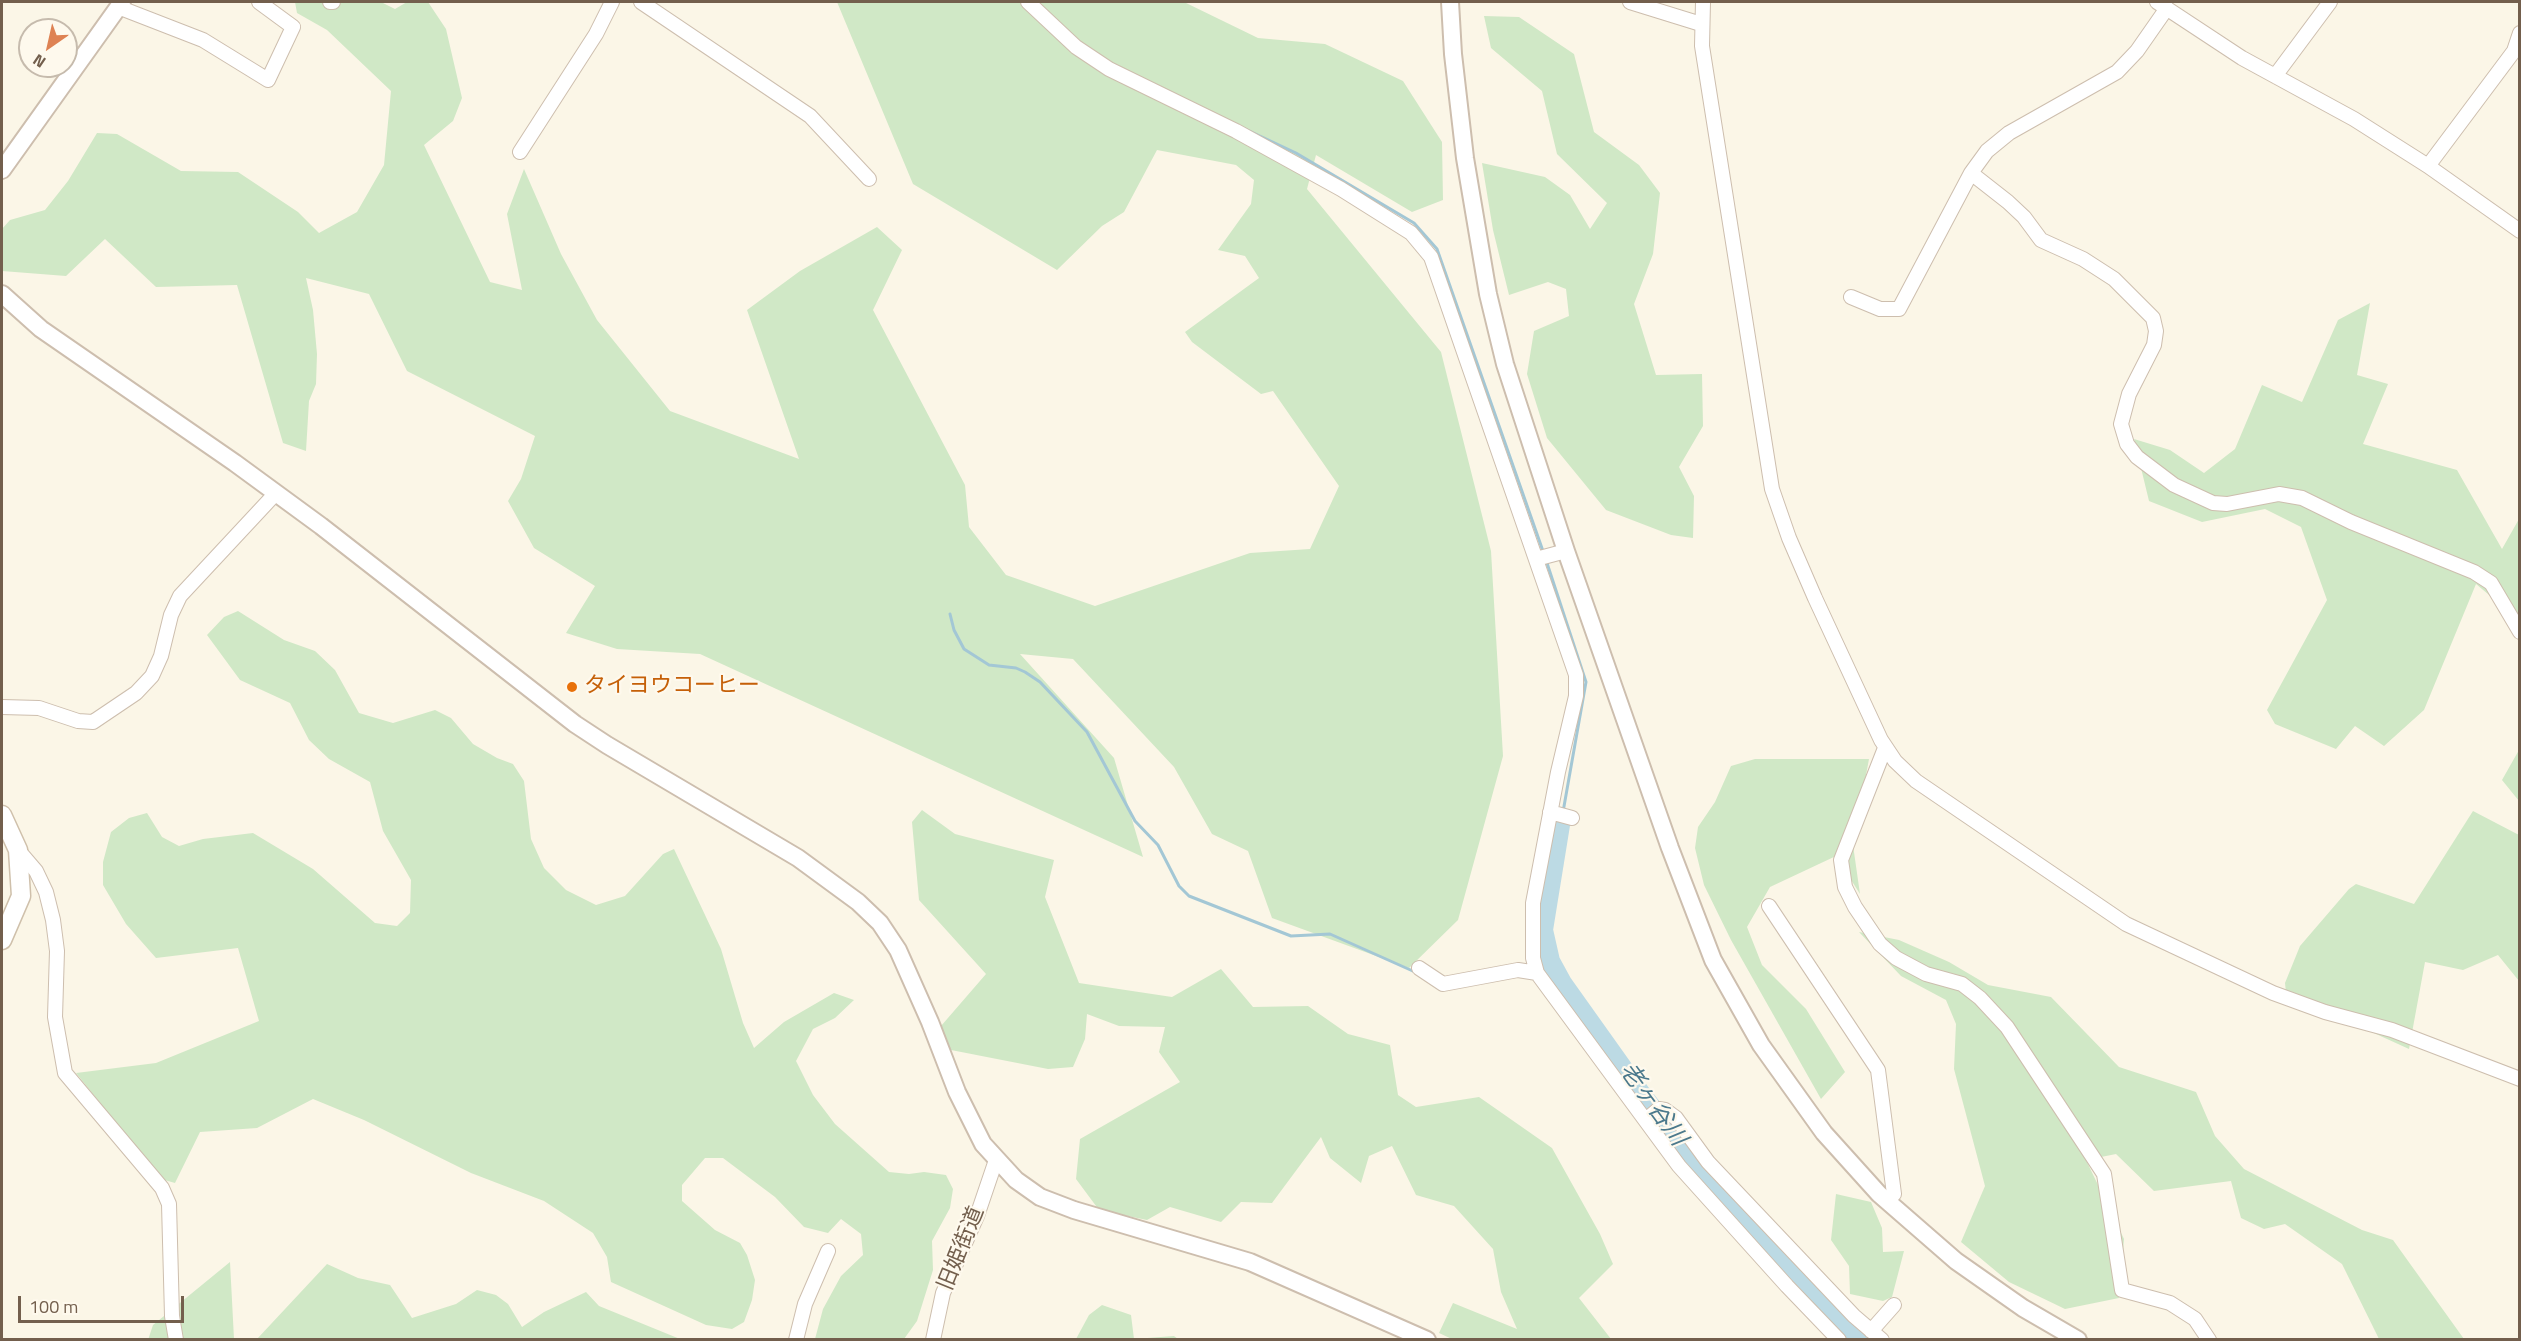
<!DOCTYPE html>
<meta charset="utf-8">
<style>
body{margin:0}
#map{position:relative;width:2521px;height:1341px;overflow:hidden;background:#fbf6e7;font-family:"Titillium Web",sans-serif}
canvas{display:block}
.frame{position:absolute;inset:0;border:3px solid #735f4d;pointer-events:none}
.north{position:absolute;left:18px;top:18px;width:60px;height:60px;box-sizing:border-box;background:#fef9ed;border:2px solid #c6bbad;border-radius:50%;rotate:214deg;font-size:16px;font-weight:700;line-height:24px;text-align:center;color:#735f4d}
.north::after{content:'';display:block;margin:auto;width:21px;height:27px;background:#de8253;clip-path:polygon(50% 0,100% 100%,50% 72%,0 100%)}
.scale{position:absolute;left:18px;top:1296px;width:166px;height:27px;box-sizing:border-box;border:3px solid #735f4d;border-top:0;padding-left:8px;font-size:18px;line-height:21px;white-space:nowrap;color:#735f4d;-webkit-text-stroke:4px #fef9ed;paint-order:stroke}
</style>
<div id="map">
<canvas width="2521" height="1341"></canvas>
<div class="frame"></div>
<div class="north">N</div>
<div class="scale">100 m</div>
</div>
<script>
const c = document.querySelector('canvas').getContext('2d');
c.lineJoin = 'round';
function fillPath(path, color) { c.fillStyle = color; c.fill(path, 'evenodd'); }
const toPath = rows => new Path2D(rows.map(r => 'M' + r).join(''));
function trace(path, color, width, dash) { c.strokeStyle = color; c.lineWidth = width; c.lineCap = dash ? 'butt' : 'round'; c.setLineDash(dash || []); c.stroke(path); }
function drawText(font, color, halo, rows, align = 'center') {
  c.font = font + ' "Titillium Web","Noto Sans JP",sans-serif'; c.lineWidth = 4.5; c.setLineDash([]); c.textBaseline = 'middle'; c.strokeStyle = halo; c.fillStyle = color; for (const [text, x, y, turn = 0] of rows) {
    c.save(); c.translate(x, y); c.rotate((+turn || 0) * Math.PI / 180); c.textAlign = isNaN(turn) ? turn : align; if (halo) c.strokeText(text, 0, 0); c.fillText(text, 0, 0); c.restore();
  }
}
fillPath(toPath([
 [295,2,381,2,395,9,407,2,428,2,446,29,462,98,453,121,424,145,490,282,522,290,507,214,524,169,561,254,597,320,670,411,799,459,747,310,800,271,877,227,902,250,873,310,965,485,969,527,1006,575,1095,606,1250,553,1310,549,1339,486,1273,391,1261,394,1192,342,1185,332,1259,278,1245,256,1218,250,1251,204,1254,180,1236,165,1157,150,1124,212,1102,226,1057,270,913,184,837,2,1184,2,1258,38,1325,44,1403,81,1442,142,1443,200,1412,212,1316,155,1307,189,1441,352,1491,551,1503,756,1458,920,1409,968,1272,918,1248,851,1212,834,1174,767,1073,659,1020,654,1114,758,1143,857,700,654,617,649,566,633,595,586,534,548,508,501,521,479,535,436,407,371,369,294,306,278,313,310,317,354,316,384,309,401,306,451,283,443,237,285,156,287,105,239,66,276,2,271,2,229,10,220,45,210,68,181,97,133,117,134,181,171,238,172,298,212,319,233,357,212,384,165,391,91,327,30,297,13],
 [1484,16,1519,17,1574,54,1594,132,1639,165,1660,193,1653,254,1634,304,1656,375,1702,374,1703,426,1679,467,1694,496,1693,538,1671,535,1606,510,1547,438,1527,374,1534,331,1569,316,1566,289,1548,282,1509,295,1493,230,1482,163,1545,177,1570,195,1590,229,1607,203,1557,154,1542,91,1491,48],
 [2370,303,2357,375,2388,384,2363,444,2457,470,2502,549,2519,519,2519,620,2476,584,2424,710,2384,746,2355,726,2336,749,2275,724,2267,710,2327,600,2301,527,2265,509,2202,522,2149,501,2134,439,2170,450,2204,473,2235,449,2262,385,2302,402,2338,320],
 [238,611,284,640,315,651,335,670,359,713,393,723,435,710,451,718,473,744,497,758,513,764,524,781,531,839,544,868,566,890,596,905,625,896,663,854,674,849,721,949,743,1023,754,1048,784,1022,834,993,854,1000,835,1018,813,1029,796,1061,813,1095,835,1124,889,1172,909,1174,924,1172,946,1175,953,1189,950,1208,932,1241,933,1270,917,1321,904,1339,815,1339,823,1309,841,1276,863,1255,861,1234,841,1219,828,1233,804,1227,775,1197,723,1158,705,1158,682,1185,682,1201,715,1230,740,1243,747,1255,755,1280,752,1300,744,1322,732,1329,706,1325,611,1282,607,1257,593,1233,544,1201,471,1173,364,1120,313,1099,257,1128,200,1132,175,1183,161,1179,76,1073,156,1063,259,1021,238,948,156,958,126,924,103,885,103,862,111,832,129,818,147,813,162,837,179,846,203,839,253,833,313,869,375,923,397,926,410,913,411,880,383,831,370,782,329,759,309,740,290,703,240,680,207,635,224,617],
 [2519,750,2519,801,2502,780],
 [1755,759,1869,759,1853,845,1860,894,1836,856,1770,887,1747,927,1762,965,1806,1009,1845,1072,1821,1099,1731,940,1704,885,1695,848,1698,827,1715,802,1731,766],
 [922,810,955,834,1054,860,1045,897,1079,983,1172,997,1221,969,1253,1007,1308,1006,1348,1034,1390,1045,1398,1095,1416,1107,1479,1097,1552,1148,1600,1234,1613,1264,1579,1298,1611,1339,1454,1340,1439,1333,1453,1303,1517,1329,1501,1292,1493,1249,1454,1206,1416,1195,1392,1146,1369,1156,1361,1183,1330,1158,1321,1137,1272,1203,1241,1202,1221,1222,1170,1207,1147,1220,1099,1210,1076,1179,1080,1139,1180,1082,1159,1052,1165,1027,1119,1026,1087,1014,1085,1039,1073,1067,1048,1069,951,1050,941,1026,986,974,919,900,912,822],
 [2473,811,2519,835,2519,981,2498,955,2463,970,2425,962,2409,1049,2286,993,2285,983,2300,946,2349,889,2356,884,2414,904],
 [1859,932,1899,940,1949,962,1988,985,2051,997,2119,1067,2196,1092,2215,1136,2244,1169,2362,1230,2393,1240,2464,1339,2379,1339,2342,1264,2285,1224,2264,1229,2241,1218,2231,1181,2154,1191,2116,1154,2086,1160,2124,1239,2119,1298,2065,1309,2009,1282,1961,1242,1985,1186,1954,1069,1956,1024,1946,1000,1901,976],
 [1836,1194,1871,1202,1882,1228,1883,1252,1904,1251,1892,1297,1883,1301,1850,1294,1849,1266,1831,1240],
 [230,1262,234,1339,148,1340,153,1325],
 [327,1264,358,1278,390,1285,412,1318,456,1304,477,1290,496,1295,508,1304,522,1327,544,1312,586,1292,599,1306,680,1339,257,1339],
 [1102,1305,1131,1315,1134,1339,1174,1336,1178,1339,1076,1339,1089,1315]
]), '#d0e8c6');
trace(toPath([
 [1245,129,1296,153,1414,223,1437,249,1544,554],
 [1546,560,1586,682,1563,812],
 [950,614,954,630,964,649,989,665,1016,668,1025,672,1040,682,1087,732,1135,821,1158,845,1179,886,1189,896,1291,936,1330,934,1415,972],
 [1539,962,1550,961]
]), '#a3c7d5', 3);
trace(toPath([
 [1560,825,1543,930,1550,961,1562,983,1641,1094,1694,1162,1862,1340]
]), '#bcdae4', 20);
const minor = toPath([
 [330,2,333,2],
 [641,2,810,116,869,179],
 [1028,2,1076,47,1109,69,1236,131,1341,189,1411,233,1431,257,1576,675,1576,696,1558,772,1533,903,1533,958,1537,973,1679,1166,1787,1286,1839,1340],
 [1630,2,1701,24],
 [1703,2,1702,46,1772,489,1789,538,1815,598,1881,740,1895,761,1916,781,2126,924,2273,993,2325,1012,2392,1030,2520,1079],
 [2157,2,2242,58,2354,119,2428,166,2520,231],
 [118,7,203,40,268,80,293,27,259,2],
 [2275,76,2330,2],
 [520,152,596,34,612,2],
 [2428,166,2514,51,2520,33],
 [1971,173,2008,202,2024,217,2041,240,2083,259,2114,279,2153,318,2156,331,2154,345,2129,394,2121,424,2127,444,2137,457,2174,485,2213,503,2227,504,2279,494,2302,498,2351,522,2474,572,2491,583,2520,632],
 [1851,297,1880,309,1899,309,1971,173,1987,151,2009,133,2117,72,2137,51,2167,8],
 [1536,559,1566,551],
 [2,707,39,708,78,721,93,722,136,693,152,676,161,656,171,615,180,596,276,493],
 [1885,748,1841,860,1845,887,1855,907,1880,944,1896,958,1926,974,1962,984,1980,998,2007,1027,2104,1174,2122,1290,2170,1303,2195,1319,2209,1340],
 [1550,812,1572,818],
 [18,850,36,871,46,892,53,920,57,951,55,1017,65,1073,162,1188,169,1204,172,1316,176,1340],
 [1769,906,1878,1070,1894,1194,1887,1201],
 [1419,968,1443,984,1518,970,1537,973],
 [1647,1119,1659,1109,1665,1110,1676,1118,1708,1162,1854,1316,1882,1340],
 [1871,1331,1894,1305],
 [796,1340,805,1304,828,1251],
 [933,1340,943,1293,977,1216,996,1160]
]);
const tertiary = toPath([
 [1450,2,1453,54,1465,158,1488,294,1505,364,1566,551,1670,848,1713,960,1761,1045,1824,1133,1879,1194,1956,1261,2023,1308,2078,1340],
 [2,170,122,2],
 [2,294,41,329,235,463,321,526,575,724,607,745,798,858,858,902,880,923,898,950,930,1022,957,1092,983,1144,1016,1180,1040,1197,1074,1210,1250,1262,1427,1340]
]);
const secondary = toPath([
 [2,815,18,850,21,896,2,940]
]);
trace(minor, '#cdbeae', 16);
trace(tertiary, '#cdbeae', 20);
trace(secondary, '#cfc0ab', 21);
trace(minor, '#fff', 14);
trace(tertiary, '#fff', 16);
trace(secondary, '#fff', 18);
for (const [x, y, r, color] of [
 [572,687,6,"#e8710a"]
]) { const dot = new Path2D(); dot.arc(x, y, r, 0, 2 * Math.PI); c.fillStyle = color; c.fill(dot); trace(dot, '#fef9ed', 2); }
drawText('22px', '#c56008', '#fef9ed', [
 ["タイヨウコーヒー",584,687]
], 'left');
drawText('22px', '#735f4d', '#fef9ed', [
 ["旧姫街道",962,1249,-68]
]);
drawText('italic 24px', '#4b798c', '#fef9ed', [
 ["老ヶ谷川",1652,1105,54]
]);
</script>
